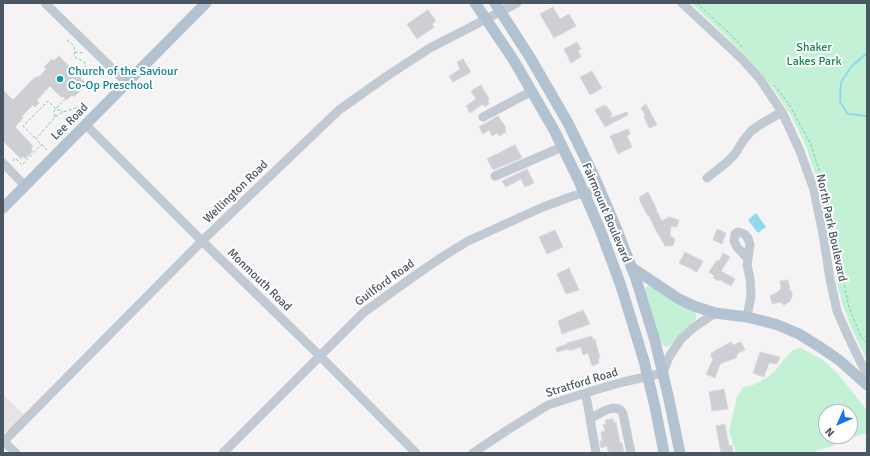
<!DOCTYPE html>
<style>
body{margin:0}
#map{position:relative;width:870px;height:456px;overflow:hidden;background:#f5f3f3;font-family:Signika,sans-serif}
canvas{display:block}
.frame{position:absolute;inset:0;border:4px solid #4a5661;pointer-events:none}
.north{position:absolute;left:818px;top:404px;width:40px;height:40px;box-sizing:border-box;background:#fff;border:1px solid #b7bbc0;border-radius:50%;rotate:225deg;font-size:11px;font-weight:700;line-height:16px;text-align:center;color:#4a5661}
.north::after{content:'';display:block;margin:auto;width:14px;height:18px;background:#1a73e8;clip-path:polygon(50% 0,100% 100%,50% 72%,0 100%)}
</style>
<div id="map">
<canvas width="870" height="456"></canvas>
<div class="frame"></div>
<div class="north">N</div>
</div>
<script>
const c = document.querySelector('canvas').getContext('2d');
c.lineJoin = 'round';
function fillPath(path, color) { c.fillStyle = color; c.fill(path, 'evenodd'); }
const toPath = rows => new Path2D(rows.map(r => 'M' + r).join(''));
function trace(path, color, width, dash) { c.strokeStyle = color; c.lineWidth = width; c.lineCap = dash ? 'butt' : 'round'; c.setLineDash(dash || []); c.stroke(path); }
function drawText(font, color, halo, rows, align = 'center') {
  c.font = font + ' Signika,sans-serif'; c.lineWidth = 4; c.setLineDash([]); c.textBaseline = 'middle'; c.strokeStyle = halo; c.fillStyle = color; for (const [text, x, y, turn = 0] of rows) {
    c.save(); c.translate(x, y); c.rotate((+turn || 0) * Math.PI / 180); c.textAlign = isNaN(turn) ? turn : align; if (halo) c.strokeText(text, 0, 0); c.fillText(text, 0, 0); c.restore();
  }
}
fillPath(toPath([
 [3,394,24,415,9,430,5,432,3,432]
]), '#e6e4e5');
fillPath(toPath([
 [691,3,867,3,867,360,851,327,843,306,836,279,822,199,815,174,806,146,792,117,775,91,755,66,727,37],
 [648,286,651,286,693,310,696,313,696,319,693,322,683,331,671,345,666,347,661,343,645,292,645,288],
 [801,348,823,360,837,373,851,390,865,408,867,414,867,433,850,438,833,446,821,449,811,453,736,453,729,431,737,397,743,387,753,385,766,378,774,372,784,359,793,350],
 [826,412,850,412,850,436,826,436]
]), '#c3f1d5');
fillPath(toPath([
 [756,213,766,227,758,233,748,220]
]), '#90daee');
trace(toPath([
 [867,53,852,66,841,82,840,102,848,114,867,116]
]), '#90daee', 2);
const building = toPath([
 [553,7,560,19,569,14,576,26,554,38,540,14,553,7],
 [428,10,436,21,432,24,434,27,417,39,407,24,428,10],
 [577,42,581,49,578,50,581,57,571,63,564,49,577,42],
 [59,56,73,70,75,68,82,76,80,78,85,82,81,87,82,89,74,97,72,95,67,100,63,96,62,98,50,86,37,100,39,103,35,107,33,105,22,116,23,118,15,127,33,146,31,149,33,151,25,159,23,156,21,159,3,141,3,90,13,100,35,77,36,78,38,76,39,77,46,69,44,67,52,59,54,61,59,56],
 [463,59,471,72,453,82,449,76,460,69,457,62,463,59],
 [592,71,602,88,590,95,580,77,592,71],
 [481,85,489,99,488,101,489,104,485,107,483,104,470,113,466,106,476,99,471,91,481,85],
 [646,104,657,125,649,128,644,116,645,115,641,108,646,104],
 [604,105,605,107,607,106,612,114,610,118,627,112,628,115,605,127,595,110,604,105],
 [498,116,506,128,505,129,506,132,499,136,497,133,492,136,489,130,483,134,479,127,498,116],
 [628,129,630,134,627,136,632,147,618,154,610,136,628,129],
 [515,145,522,158,493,170,487,159,515,145],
 [527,169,534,183,525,187,521,179,506,187,502,181,527,169],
 [648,192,657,210,656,210,662,221,669,217,679,220,677,227,671,226,670,236,675,239,673,246,665,246,654,227,649,215,648,216,639,199,641,199,639,197,648,192],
 [717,229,726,233,722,244,713,240,717,229],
 [555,230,563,247,547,254,539,237,555,230],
 [685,252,703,261,697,272,679,263,685,252],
 [723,253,730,257,721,271,735,279,731,286,720,280,719,281,713,278,714,276,709,272,717,260,719,261,723,253],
 [569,268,579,290,566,294,557,274,569,268],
 [788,280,790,290,792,292,792,297,789,302,784,305,780,302,772,304,770,296,778,292,781,288,780,281,788,280],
 [583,310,590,324,562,334,558,321,583,310],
 [592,336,593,340,595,339,600,358,598,359,599,363,592,366,588,353,583,355,581,347,569,351,569,349,557,352,556,348,567,344,567,343,592,336],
 [731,342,733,345,741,342,745,350,738,353,736,358,720,364,715,378,706,374,713,359,711,356,711,353,731,342],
 [760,352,780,357,777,364,769,363,764,377,753,373,760,352],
 [724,389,728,409,712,411,709,392,724,389],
 [613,419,614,423,616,422,620,443,622,443,624,452,610,453,609,451,608,451,607,446,601,448,600,441,602,441,601,432,605,431,603,425,606,424,605,420,613,419],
 [725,424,729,446,732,445,733,453,721,453,716,426,725,424]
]);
fillPath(building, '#cdcfd5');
trace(building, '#d7d9de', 1);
trace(toPath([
 [697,3,729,33,742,47],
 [67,40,74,46,75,52,83,53],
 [75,52,74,54,76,58,83,61,85,63,85,68,81,71],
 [774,85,789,104,811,145,820,173,835,251,842,275,849,307,861,337,867,343],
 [55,117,54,111,65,99],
 [35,138,23,126,48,101,56,109,63,112],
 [47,150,36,139,55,117,63,112,79,107,84,108,88,111],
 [13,161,15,158,22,165,41,145]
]), '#7ad0a6', 1, [3, 2]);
trace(toPath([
 [45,3,127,83],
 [682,3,742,59,760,79,782,112,800,151,814,190,823,234,830,279,837,311,848,336,867,375],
 [483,117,532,91],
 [86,125,202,241,320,356,416,453],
 [3,163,25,186],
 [495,176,562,147],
 [707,178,726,163,735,154,743,141,751,131,761,124,782,112],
 [747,317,751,296,750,278,747,265,748,259,750,245,748,238,744,234,738,232,735,234,734,241,737,247,748,259],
 [585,393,587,401,596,453],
 [591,418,606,410,613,408,619,409,622,412,623,414,631,453],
 [3,441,16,453],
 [4,441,202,241,339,110,387,76,430,48,517,3],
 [223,453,363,313,410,279,442,257,468,241,543,207,573,196,600,189],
 [473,453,509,429,548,405,595,390,623,382,663,373,669,357,681,339,693,328,715,313]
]), '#c1cad2', 9);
trace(toPath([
 [475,3,513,59,554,130,579,181,601,232,621,286,644,361,655,407,664,453],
 [495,3,531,59,568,123,593,174,615,225,636,279,655,341,668,395,680,453],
 [3,208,206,3],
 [631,267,679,299,694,306,715,313,747,317,767,322,778,325,799,334,820,347,839,360,867,385]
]), '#b3c2d1', 11);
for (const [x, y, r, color] of [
 [60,79,4,"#0f9aa8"]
]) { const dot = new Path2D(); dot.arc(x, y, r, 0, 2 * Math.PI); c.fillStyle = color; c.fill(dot); trace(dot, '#fff', 1.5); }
drawText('12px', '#17864f', '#fff', [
 ["Shaker",814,48],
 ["Lakes Park",814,62]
]);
drawText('12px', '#0d838f', '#fff', [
 ["Church of the Saviour",68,72],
 ["Co-Op Preschool",68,86]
], 'left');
drawText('12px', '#4a5661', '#fff', [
 ["Lee Road",70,122,-45],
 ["Wellington Road",236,192,-44],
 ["Fairmount Boulevard",606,213,67],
 ["North Park Boulevard",831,228,78],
 ["Monmouth Road",259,280,44],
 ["Guilford Road",385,283,-36],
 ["Stratford Road",582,383,-17]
]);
</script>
